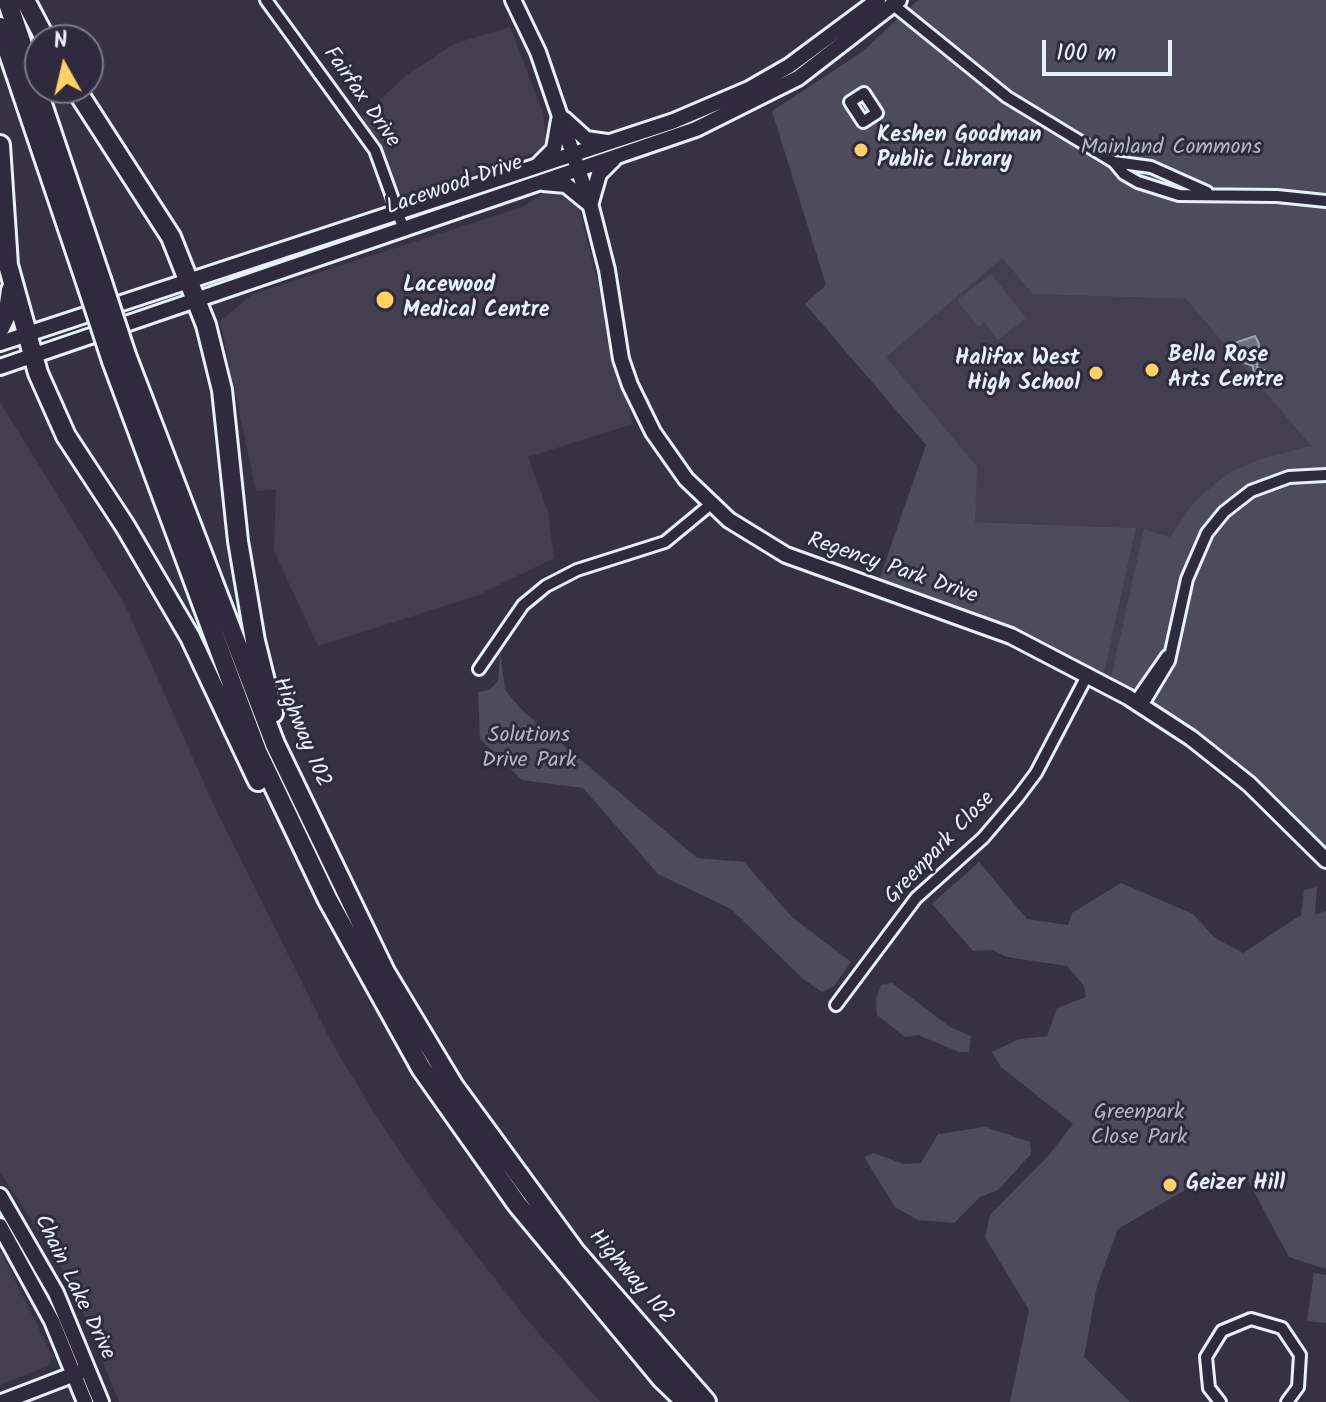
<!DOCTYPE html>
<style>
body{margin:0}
#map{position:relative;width:1326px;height:1402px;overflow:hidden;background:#363244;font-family:Kalam,sans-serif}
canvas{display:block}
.north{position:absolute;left:24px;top:24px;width:80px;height:80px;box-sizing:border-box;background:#2f2a3d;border:2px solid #797a88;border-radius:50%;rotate:352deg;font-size:22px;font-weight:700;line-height:32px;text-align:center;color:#e8f1f8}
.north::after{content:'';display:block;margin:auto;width:28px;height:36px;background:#ffd166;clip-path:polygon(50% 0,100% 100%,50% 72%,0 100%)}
.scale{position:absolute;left:1042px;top:40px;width:130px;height:36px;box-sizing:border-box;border:4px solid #e8f1f8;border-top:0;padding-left:10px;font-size:24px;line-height:28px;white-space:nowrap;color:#e8f1f8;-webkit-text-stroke:6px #2f2a3d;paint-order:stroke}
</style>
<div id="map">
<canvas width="1326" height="1402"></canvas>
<div class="north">N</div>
<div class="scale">100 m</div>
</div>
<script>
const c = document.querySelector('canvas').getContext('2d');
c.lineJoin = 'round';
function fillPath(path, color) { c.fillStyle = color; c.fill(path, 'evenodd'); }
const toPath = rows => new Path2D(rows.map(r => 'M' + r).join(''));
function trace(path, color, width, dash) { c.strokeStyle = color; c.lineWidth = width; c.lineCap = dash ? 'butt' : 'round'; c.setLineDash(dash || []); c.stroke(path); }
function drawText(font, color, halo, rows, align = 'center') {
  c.font = font + ' Kalam,sans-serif'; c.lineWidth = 6; c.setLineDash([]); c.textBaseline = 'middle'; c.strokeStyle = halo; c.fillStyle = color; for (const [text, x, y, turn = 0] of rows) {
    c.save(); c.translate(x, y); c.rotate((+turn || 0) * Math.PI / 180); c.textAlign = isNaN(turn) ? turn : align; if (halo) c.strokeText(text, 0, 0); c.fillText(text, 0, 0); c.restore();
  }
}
fillPath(toPath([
 [510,27,543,113,546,141,539,151,402,196,362,116,407,75,454,44],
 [571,176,633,424,528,457,548,512,554,558,476,596,318,646,274,551,276,489,256,491,220,321,253,294,522,207],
 [1002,257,1034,294,1186,299,1312,447,1260,459,1194,502,1170,537,1144,530,1111,677,1104,673,1136,528,975,522,885,357],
 [0,402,125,605,215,808,333,1045,383,1127,437,1205,528,1321,600,1402,119,1402,81,1307,59,1264,0,1172],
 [0,1250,53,1357,48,1366,0,1385]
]), '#433f51');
fillPath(toPath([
 [918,0,1326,0,1326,846,1228,757,1111,677,1144,529,1170,537,1194,502,1227,474,1260,459,1311,446,1186,299,1033,294,1002,258,886,357,977,467,975,522,1136,528,1104,673,999,622,879,580,926,445,805,304,826,285,772,111,862,52],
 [991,274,1026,318,998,340,984,322,978,327,957,300],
 [500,651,505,690,522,710,697,858,744,862,792,917,851,962,834,986,822,992,803,979,731,909,658,874,583,788,522,780,480,739,478,692,489,690,498,681],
 [979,862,1027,919,1068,925,1072,913,1121,883,1193,914,1215,938,1243,953,1301,915,1304,890,1317,887,1315,915,1326,911,1326,1269,1289,1257,1247,1179,1185,1190,1118,1229,1097,1286,1084,1357,1130,1402,1010,1402,1029,1310,985,1237,990,1215,1049,1155,1073,1124,1001,1067,992,1052,1019,1039,1047,1036,1057,1008,1086,997,1084,986,1067,966,1007,957,993,950,973,951,932,904],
 [892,983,950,1027,971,1036,969,1052,959,1052,918,1035,905,1037,877,1015,876,1000,881,985],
 [985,1127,1030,1142,1031,1154,998,1190,980,1197,954,1223,918,1220,895,1207,864,1157,873,1153,904,1164,921,1163,938,1134],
 [1314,1273,1326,1275,1326,1323,1307,1321]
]), '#4d4b5c');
const water = toPath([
 [1255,336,1259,344,1257,367,1264,370,1265,376,1259,372,1260,379,1254,377,1253,366,1232,358,1227,352,1229,345,1255,336]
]);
fillPath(water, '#70717f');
trace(water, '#a0a4af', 2);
const street = toPath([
 [266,0,375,150,403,227],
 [891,3,1007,97,1114,162,1124,174,1138,182,1179,195,1277,196,1326,201],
 [864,93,877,113,863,122,850,102,864,93],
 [1114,162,1151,167,1207,192],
 [479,669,523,605,546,586,577,570,665,542,711,504],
 [1135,702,1167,656],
 [1142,706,1169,661,1187,579,1207,533,1224,512,1251,491,1289,477,1326,475],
 [836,1005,916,898,983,838,1018,797,1036,773,1088,674],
 [1220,1402,1209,1388,1206,1357,1222,1331,1251,1319,1282,1328,1300,1355,1298,1387,1287,1402]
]);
const secondary = toPath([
 [513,0,538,52,591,207,607,270,621,359,630,385,653,432,686,479,729,520,786,555,1011,636,1128,697,1191,738,1249,784,1326,860],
 [564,119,586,139,607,142],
 [539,164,554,149,559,120],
 [543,183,566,185,588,203],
 [591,202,599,174,614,159],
 [0,343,674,121,749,89,789,66,878,0],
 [0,367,696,129,798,78,899,0],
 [0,1196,56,1293,101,1402],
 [0,1226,52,1321,85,1402],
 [2,1402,80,1372]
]);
const highway = toPath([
 [7,0,101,279],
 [25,0,46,40],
 [0,27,87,285],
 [75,88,171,237,206,325,222,390,238,541,255,641,273,713],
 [0,145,8,265,38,373,66,436,125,526,190,637,258,781],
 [0,328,8,311,11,290],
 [126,355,275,744,385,972,453,1085,576,1253,706,1402],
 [112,361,257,751,328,900,421,1068,517,1204,662,1379,686,1402]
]);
trace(street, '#e8f1f8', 16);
trace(secondary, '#e8f1f8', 20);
trace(highway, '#e8f1f8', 24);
trace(street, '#2f2a3d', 10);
trace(secondary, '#2f2a3d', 14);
trace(highway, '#2f2a3d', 18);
const highwayBridge = toPath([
 [101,279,126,355],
 [87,285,112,361]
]);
trace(highwayBridge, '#e8f1f8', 24, []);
trace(highwayBridge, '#2f2a3d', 18);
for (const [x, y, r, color] of [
 [861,150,8,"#ffd166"],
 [385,300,10,"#ffd166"],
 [1152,370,8,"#ffd166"],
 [1096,373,8,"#ffd166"],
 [1170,1185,8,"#ffd166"]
]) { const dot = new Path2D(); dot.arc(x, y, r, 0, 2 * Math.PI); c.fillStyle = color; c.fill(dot); trace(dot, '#2f2a3d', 3); }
drawText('22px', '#e8f1f8', '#2f2a3d', [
 ["Fairfax Drive",360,98,55],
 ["Lacewood Drive",455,187,-19],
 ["Regency Park Drive",892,570,19],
 ["Highway 102",300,733,67],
 ["Greenpark Close",941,849,-46],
 ["Highway 102",630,1278,49],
 ["Chain Lake Drive",73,1288,64]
]);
drawText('bold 22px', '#e8f1f8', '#2f2a3d', [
 ["Keshen Goodman",877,137],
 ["Public Library",877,162],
 ["Lacewood",403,287],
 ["Medical Centre",403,312],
 ["Bella Rose",1168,357],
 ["Arts Centre",1168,382],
 ["Halifax West",1080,360,"right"],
 ["High School",1080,385,"right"],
 ["Geizer Hill",1186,1185]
], 'left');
drawText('22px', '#b2b7c1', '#2f2a3d', [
 ["Mainland Commons",1171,149],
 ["Solutions",529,737],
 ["Drive Park",529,762],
 ["Greenpark",1139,1114],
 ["Close Park",1139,1139]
]);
</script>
